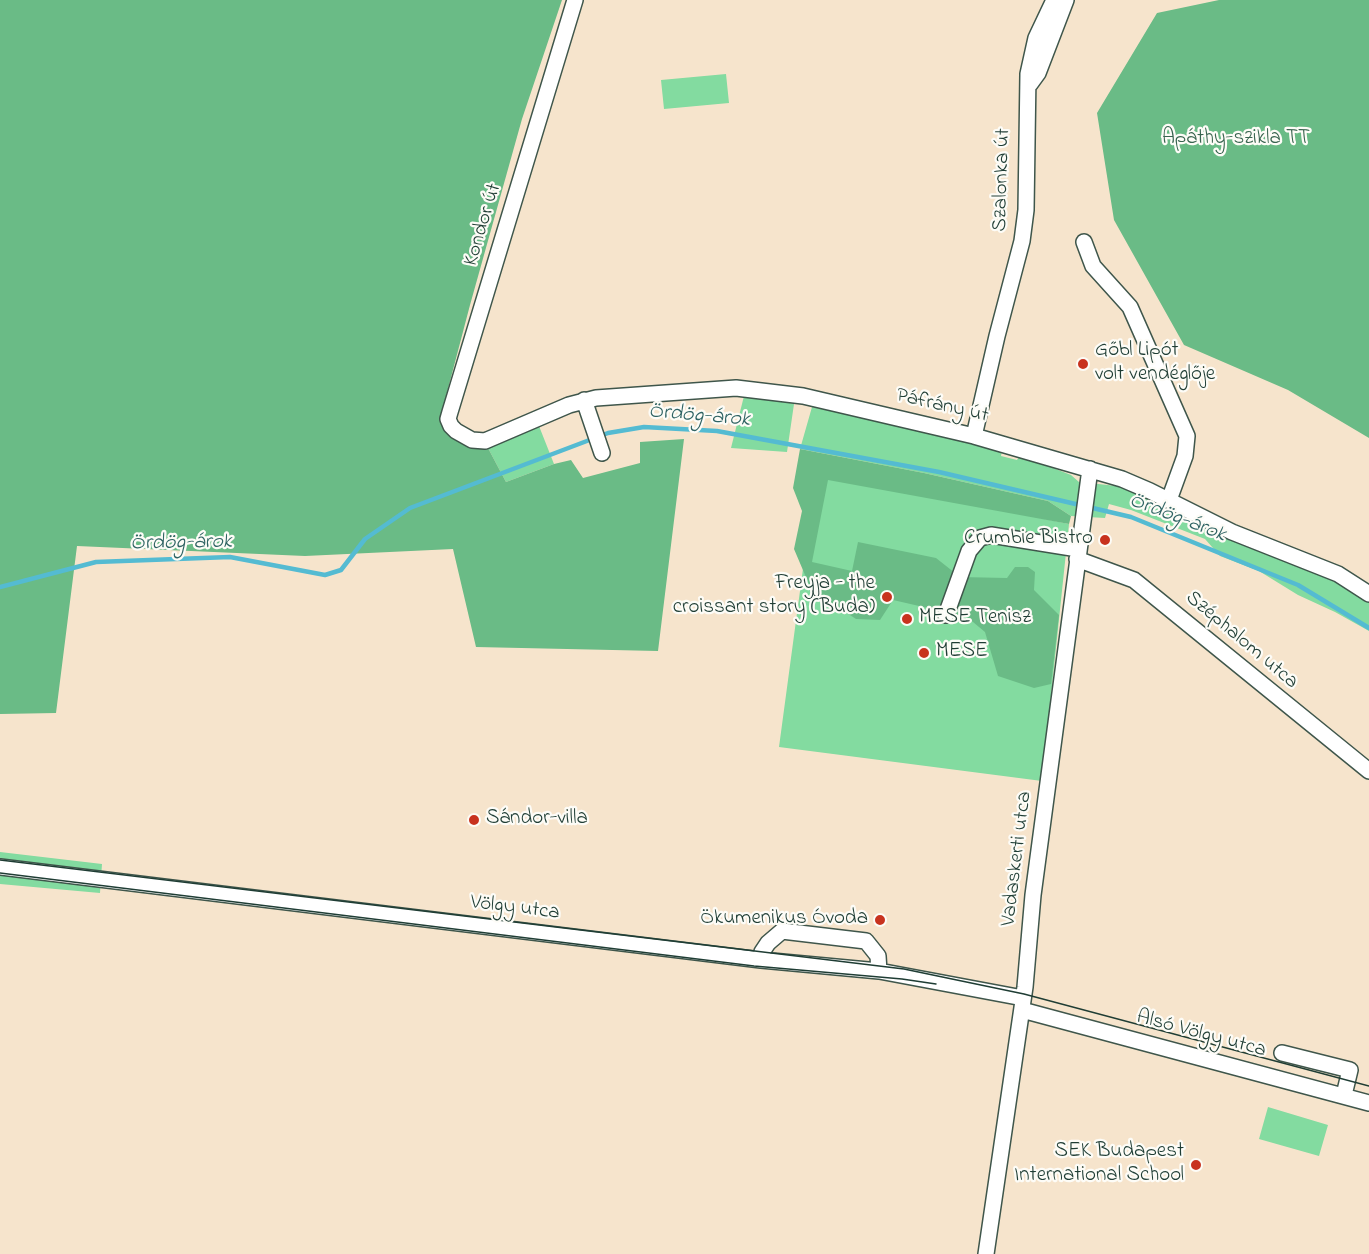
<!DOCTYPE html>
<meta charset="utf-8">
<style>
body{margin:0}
canvas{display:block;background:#f6e4cc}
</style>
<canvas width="1369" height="1254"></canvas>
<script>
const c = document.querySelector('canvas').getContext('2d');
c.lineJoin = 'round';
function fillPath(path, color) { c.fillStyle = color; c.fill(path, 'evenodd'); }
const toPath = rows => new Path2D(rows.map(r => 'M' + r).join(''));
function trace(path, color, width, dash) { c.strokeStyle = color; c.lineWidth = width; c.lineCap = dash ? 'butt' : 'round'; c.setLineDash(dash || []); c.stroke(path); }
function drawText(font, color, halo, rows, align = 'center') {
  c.font = font + ' "Indie Flower",sans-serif'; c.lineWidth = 4.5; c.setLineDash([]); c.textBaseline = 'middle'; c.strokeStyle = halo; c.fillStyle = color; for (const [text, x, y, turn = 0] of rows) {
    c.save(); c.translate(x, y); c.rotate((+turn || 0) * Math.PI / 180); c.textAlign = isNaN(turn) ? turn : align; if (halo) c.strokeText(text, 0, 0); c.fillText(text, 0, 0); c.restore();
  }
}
fillPath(toPath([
 [726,74,729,103,664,109,661,80],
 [744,396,766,397,794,404,787,452,731,448],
 [812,407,938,433,1002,450,1001,456,1017,460,1020,455,1071,475,1079,482,1117,486,1153,497,1338,579,1369,600,1369,631,1335,612,1298,595,1259,571,1220,556,1205,539,1131,510,1109,504,1105,518,1071,516,1048,501,924,473,800,449],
 [539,426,554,464,506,482,488,448],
 [816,472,1069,524,1042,781,779,747],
 [0,852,102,864,100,893,0,884],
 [1268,1107,1328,1125,1319,1156,1259,1139]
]), '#83dba0');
fillPath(toPath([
 [0,0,562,0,522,119,470,305,444,404,443,420,488,448,506,482,554,464,571,460,583,478,640,463,640,442,684,439,658,651,476,647,453,549,305,556,77,546,56,713,0,714],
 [1219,0,1369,0,1369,438,1288,390,1184,345,1114,220,1097,113,1157,13],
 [800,449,924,473,1048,501,1071,516,1069,524,828,480,812,562,852,571,858,542,936,558,960,577,1007,578,1015,567,1028,567,1035,572,1034,590,1059,615,1051,684,1034,688,998,676,985,632,967,617,893,600,880,620,856,619,811,589,794,549,802,511,793,488]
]), '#6abb86');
trace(toPath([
 [0,587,96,562,230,557,325,575,341,570,365,539,410,508,608,433,644,427,717,431,939,472,1131,517,1298,585,1369,628]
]), '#54bbd2', 4.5);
const minor = toPath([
 [575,0,450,412,448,419,451,426,456,431,472,440,485,441,569,405,596,398,736,388,803,396,974,436,1122,479,1150,491,1232,532,1338,574,1369,594],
 [1030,84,1038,73,1066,0],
 [1084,242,1093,266,1130,307,1187,436,1185,456,1169,500],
 [584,400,602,453],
 [974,436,997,336,1022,241,1026,210,1028,74,1036,38,1054,0],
 [1077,559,1134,580,1369,771],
 [946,615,969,551,980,538,991,535,1078,549],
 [0,867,761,960,879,971,1023,998],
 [761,960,762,952,768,943,782,931,866,941,878,956,879,971],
 [1022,1010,1369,1103],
 [1282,1053,1350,1070,1344,1095],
 [986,1254,1025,987,1033,895,1090,469]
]);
trace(minor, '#3f564b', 18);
trace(minor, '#fff', 15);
trace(toPath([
 [0,860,904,969,1024,994,1369,1086],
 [0,873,754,966,902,979,936,984]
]), '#1f3d34', 1.5);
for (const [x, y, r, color] of [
 [1083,364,6,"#c8321e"],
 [1105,540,6,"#c8321e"],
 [887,597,6,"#c8321e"],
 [907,619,6,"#c8321e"],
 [924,653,6,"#c8321e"],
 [474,820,6,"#c8321e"],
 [880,920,6,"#c8321e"],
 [1196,1165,6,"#c8321e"]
]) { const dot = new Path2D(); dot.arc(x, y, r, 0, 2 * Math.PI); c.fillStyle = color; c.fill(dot); trace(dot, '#fdfcf7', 2); }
drawText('21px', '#38644f', '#fdfcf7', [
 ["Apáthy-szikla TT",1236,140]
]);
drawText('21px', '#1f3d34', '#fdfcf7', [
 ["Szalonka út",1003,180,-88],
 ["Kondor út",484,225,-73],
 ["Páfrány út",942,407,13],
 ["Széphalom utca",1241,641,40],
 ["Vadaskerti utca",1018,859,-83],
 ["Völgy utca",515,909,7],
 ["Alsó Völgy utca",1201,1035,15]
]);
drawText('21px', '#1f3d34', '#fdfcf7', [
 ["Gőbl Lipót",1095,352],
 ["volt vendéglője",1095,376],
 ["Crumbie Bistro",1093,540,"right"],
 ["Freyja - the",875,585,"right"],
 ["croissant story (Buda)",875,609,"right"],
 ["MESE Tenisz",919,619],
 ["MESE",936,653],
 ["Sándor-villa",486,820],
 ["Ökumenikus Óvoda",868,920,"right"],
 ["SEK Budapest",1184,1153,"right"],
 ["International School",1184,1177,"right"]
], 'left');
drawText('italic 22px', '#2f6363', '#fdfcf7', [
 ["Ördög-árok",699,417,5],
 ["Ördög-árok",1177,519,21],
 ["Ördög-árok",181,544,-1]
]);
</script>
